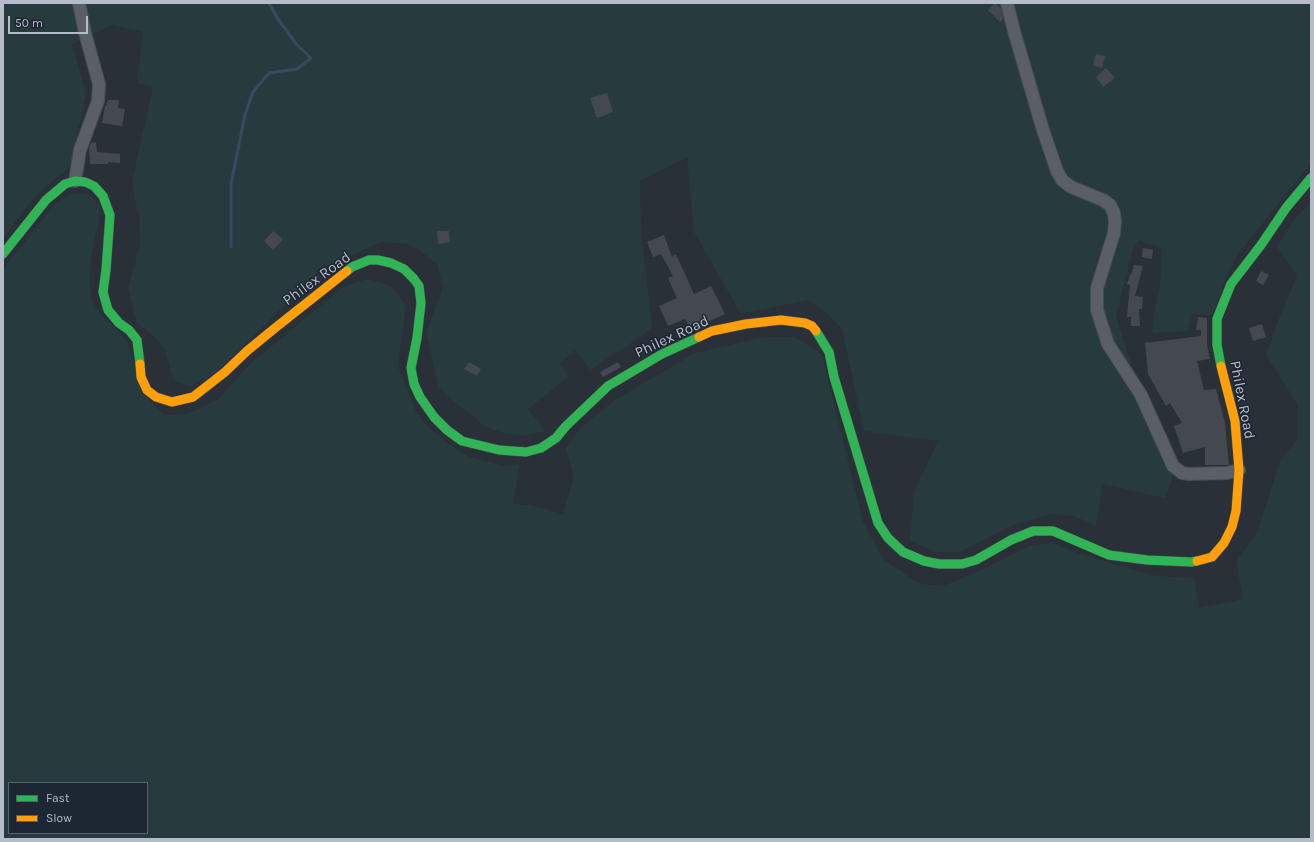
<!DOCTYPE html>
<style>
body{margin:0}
#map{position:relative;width:1314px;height:842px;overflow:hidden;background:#2a3038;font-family:Karla,sans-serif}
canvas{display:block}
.frame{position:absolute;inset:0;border:4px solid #b4bcc9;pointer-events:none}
.legend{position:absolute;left:8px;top:782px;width:140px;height:52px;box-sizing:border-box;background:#1d2633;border:1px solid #59626f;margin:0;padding:5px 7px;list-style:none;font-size:12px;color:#b4bcc9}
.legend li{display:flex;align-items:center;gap:8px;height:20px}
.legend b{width:20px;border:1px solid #59626f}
.scale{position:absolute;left:8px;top:16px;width:80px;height:18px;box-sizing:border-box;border:2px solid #b4bcc9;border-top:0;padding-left:5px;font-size:12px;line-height:14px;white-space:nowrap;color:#b4bcc9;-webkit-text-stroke:3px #1d2633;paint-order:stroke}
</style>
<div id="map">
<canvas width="1314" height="842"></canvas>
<div class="frame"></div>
<ul class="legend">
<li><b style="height:5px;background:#30b455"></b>Fast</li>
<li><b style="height:5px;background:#ff9f0a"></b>Slow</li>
</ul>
<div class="scale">50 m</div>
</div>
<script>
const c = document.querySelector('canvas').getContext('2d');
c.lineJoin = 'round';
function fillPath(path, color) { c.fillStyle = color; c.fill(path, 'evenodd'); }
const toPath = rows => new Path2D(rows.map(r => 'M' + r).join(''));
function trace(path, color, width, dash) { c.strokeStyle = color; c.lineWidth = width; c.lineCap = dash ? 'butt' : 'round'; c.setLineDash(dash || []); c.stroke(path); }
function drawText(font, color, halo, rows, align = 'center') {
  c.font = font + ' Karla,sans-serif'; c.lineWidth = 3; c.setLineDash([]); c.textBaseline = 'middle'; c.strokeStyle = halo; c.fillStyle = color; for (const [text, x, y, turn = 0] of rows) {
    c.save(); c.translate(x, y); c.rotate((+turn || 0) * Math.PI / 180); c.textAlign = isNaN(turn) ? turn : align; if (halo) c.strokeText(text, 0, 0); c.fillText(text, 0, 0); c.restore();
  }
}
fillPath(toPath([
 [3,3,1311,3,1311,163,1238,254,1227,275,1213,315,1192,314,1188,331,1152,333,1154,314,1160,284,1162,248,1139,241,1133,249,1116,316,1128,355,1174,475,1165,498,1103,484,1096,526,1074,516,1051,514,1008,527,960,552,935,552,910,541,914,492,938,441,864,431,842,329,830,316,808,300,741,314,694,232,687,158,640,181,641,231,652,328,631,343,590,370,576,350,560,363,568,377,528,409,546,431,522,436,503,433,484,426,471,414,455,403,438,386,426,333,443,287,437,264,419,250,408,244,381,242,321,269,215,374,190,386,175,382,170,369,165,349,150,333,137,323,128,288,140,245,139,215,134,197,132,182,153,87,137,83,143,32,113,25,72,44,86,94,70,168,52,181,33,199,3,238],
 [70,194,89,194,101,206,98,224,91,258,90,279,91,299,101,315,114,327,127,342,132,356,150,401,165,415,188,414,218,399,250,364,343,287,367,279,390,285,406,305,398,366,417,414,426,425,448,443,467,456,504,466,520,464,513,504,531,505,563,514,574,477,566,448,580,428,615,400,695,353,764,337,794,337,812,347,822,355,863,522,883,559,905,574,921,584,943,586,986,568,1029,546,1052,543,1080,554,1152,575,1182,578,1194,577,1199,608,1243,599,1236,562,1257,533,1280,461,1298,438,1298,405,1266,355,1277,323,1297,276,1277,247,1289,226,1311,201,1311,839,3,839,3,269,56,203],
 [9,783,147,783,147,833,9,833]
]), '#273a3e');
trace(toPath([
 [231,247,231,184,245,115,253,92,269,73,297,69,311,58,297,45,278,19,269,3]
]), '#384963', 3);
fillPath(toPath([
 [995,3,1001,9,1003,19,1000,22,988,10],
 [1096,54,1105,56,1102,68,1093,65],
 [1106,68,1115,78,1103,87,1096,77],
 [607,93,613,112,597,118,590,98],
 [108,100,119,100,118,108,125,109,122,126,102,123,105,106,106,106],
 [96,142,97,152,120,154,120,163,108,162,108,164,90,164,89,148,91,143],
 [273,231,283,239,273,250,264,241],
 [437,231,449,231,450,242,438,244],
 [664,235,672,257,676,254,694,294,711,286,725,314,691,330,685,319,668,326,659,306,677,298,668,278,673,276,661,254,653,257,647,242],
 [1143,248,1153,250,1152,259,1142,257],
 [1134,265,1143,266,1135,296,1143,297,1142,309,1139,309,1140,326,1131,326,1131,317,1127,317,1130,285,1127,284,1130,275,1131,275],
 [1261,271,1269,275,1263,285,1256,281],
 [1198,317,1207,318,1207,345,1210,359,1197,361,1204,390,1216,389,1225,423,1229,465,1205,465,1205,447,1183,453,1174,426,1182,423,1170,403,1166,406,1148,374,1145,343,1201,336,1201,330,1196,330],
 [1262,324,1266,337,1253,341,1249,328],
 [469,362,481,369,477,376,464,369],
 [618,362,621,367,603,377,600,372]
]), '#444950');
const street = toPath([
 [1007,3,1014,31,1043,130,1057,171,1062,180,1071,187,1103,200,1110,205,1114,213,1115,222,1114,233,1097,288,1097,310,1108,344,1141,395,1173,466,1182,473,1189,474,1227,473,1239,470],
 [75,181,80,150,98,101,99,84,85,33,79,3]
]);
const fast = toPath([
 [3,254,46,200,65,184,75,181,85,182,94,186,103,196,110,215,106,270,103,292,108,310,119,323,129,330,137,340,140,364],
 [347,271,352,267,369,260,378,260,391,263,404,269,414,279,419,286,421,303,417,338,411,368,414,384,420,397,434,417,447,430,462,441,499,450,526,452,541,448,556,438,566,426,608,386,662,354,699,337],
 [816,331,829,352,834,377,878,523,888,538,903,552,924,561,939,564,962,564,976,560,1011,540,1033,531,1053,531,1109,555,1147,560,1191,562,1197,561],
 [1221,366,1217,345,1217,319,1231,284,1261,245,1286,208,1311,178]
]);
const slow = toPath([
 [699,337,712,331,746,324,781,320,805,323,812,326,816,331],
 [140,364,141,377,147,390,156,397,172,402,193,397,225,372,247,351,275,328,347,271],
 [1197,561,1212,557,1224,543,1232,527,1236,511,1239,470,1235,421,1221,366]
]);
trace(street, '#484c53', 14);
trace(fast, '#484c53', 10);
trace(slow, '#484c53', 10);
trace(street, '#5a5e66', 12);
trace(fast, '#30b455', 9);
trace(slow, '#ff9f0a', 9);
drawText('15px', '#b4bcc9', '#1d2633', [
 ["Philex Road",317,279,-36],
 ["Philex Road",672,337,-25],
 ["Philex Road",1242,400,79]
]);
</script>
